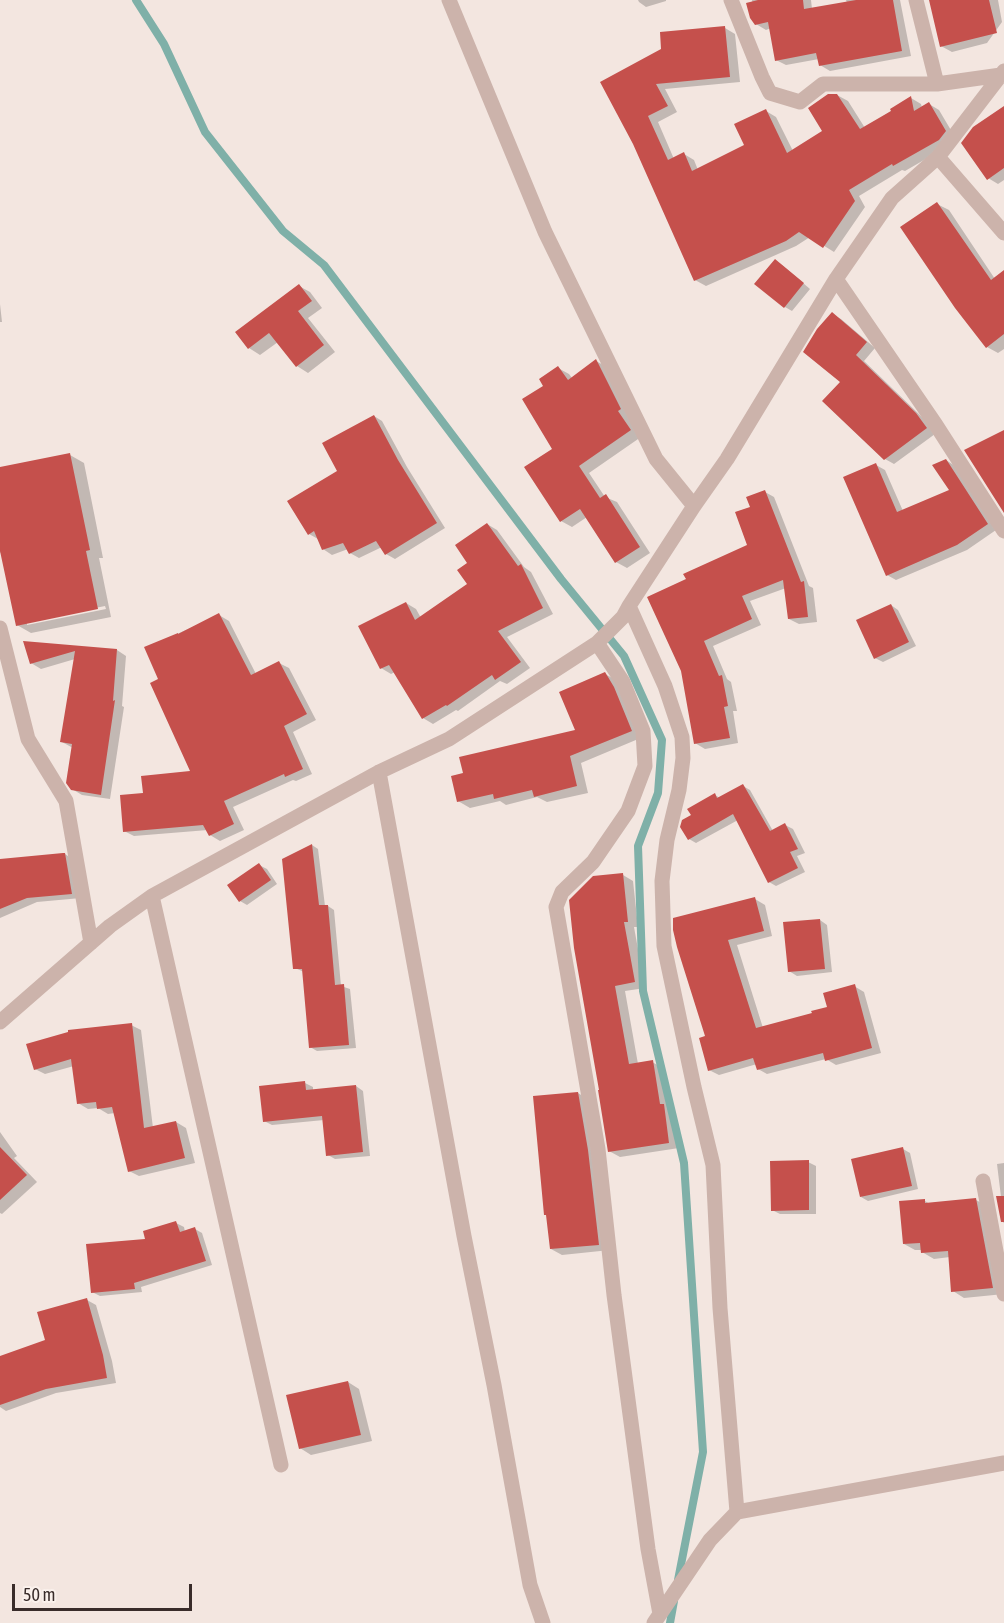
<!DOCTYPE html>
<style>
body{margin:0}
#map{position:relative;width:1004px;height:1623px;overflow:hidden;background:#f3e6e0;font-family:"Asap Condensed",sans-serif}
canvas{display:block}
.scale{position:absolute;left:12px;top:1584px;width:180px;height:27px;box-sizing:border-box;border:3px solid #392c2a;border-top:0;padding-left:8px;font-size:18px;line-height:21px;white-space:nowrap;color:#392c2a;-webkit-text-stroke:4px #faf1ec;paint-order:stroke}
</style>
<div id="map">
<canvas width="1004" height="1623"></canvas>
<div class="scale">50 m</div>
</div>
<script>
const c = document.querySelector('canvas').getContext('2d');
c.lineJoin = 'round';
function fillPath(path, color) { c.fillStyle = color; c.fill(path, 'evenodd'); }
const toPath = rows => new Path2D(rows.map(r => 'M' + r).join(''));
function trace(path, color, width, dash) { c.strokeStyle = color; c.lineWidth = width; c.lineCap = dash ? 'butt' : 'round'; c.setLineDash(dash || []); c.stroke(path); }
fillPath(toPath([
 [638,0,666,0,666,1,646,7,639,2],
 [752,0,811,0,812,9,847,3,846,0,900,0,911,56,830,71,820,65,819,59,786,65,776,60,771,28,766,30,756,24],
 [930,0,998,0,1002,22,987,43,952,52,941,46],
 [725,28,735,34,740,82,665,89,677,112,658,122,674,159,684,154,694,160,698,170,746,146,766,111,776,117,793,151,825,131,837,95,848,101,865,128,911,98,921,104,922,108,929,104,939,110,955,137,950,145,905,171,902,170,859,196,865,207,834,252,810,237,796,246,706,286,695,280,635,143,602,83],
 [1004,108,1004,180,998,184,988,178],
 [937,204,949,210,995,279,1004,272,1004,349,998,353,987,347],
 [782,265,810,289,792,311,785,307],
 [299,286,310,292,322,308,308,318,335,352,308,373,297,366,278,342,260,355,249,348],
 [0,304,2,322,0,322],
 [832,314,841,319,875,348,864,361,925,420,935,434,894,464,885,459,842,382],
 [596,361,607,367,641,437,589,473,605,497,617,502,650,553,627,568,616,562,587,517,572,527,561,521,554,449,545,386,558,368,569,374,572,378],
 [374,416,382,421,407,467,445,528,395,559,386,554,382,547,359,558,350,553,348,549,332,555,323,549,318,539,309,534,339,471],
 [70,455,84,463,103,558,99,558,111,617,31,633,17,625,2,554,0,552,0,479],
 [105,606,106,609,27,625,27,622],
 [946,460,955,466,996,530,967,550,896,580,887,575,876,465,885,470,903,511,951,491],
 [765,492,774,497,809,586,813,588,817,622,799,624,789,619,786,588,750,601,761,625,713,646,727,679,731,682,737,711,733,711,738,743,705,749,695,743,688,580,749,546,752,508],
 [487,524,497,530,524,567,531,572,553,614,507,637,530,668,507,684,500,681,458,711,456,710,433,724,423,718,395,672,391,674,381,668,406,603,416,609,421,618,469,585,469,563],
 [891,605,898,610,916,646,883,662,875,658],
 [219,615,229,621,256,674,279,663,289,668,316,720,293,732,312,774,296,781,293,780,233,807,244,830,220,841,210,835,208,830,134,836,124,831,144,795,192,773,160,680,177,634],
 [25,643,117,650,126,656,122,706,124,707,110,799,82,795,72,789,73,748,62,742,75,659,41,669,31,663],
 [605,674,616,680,643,737,581,763,588,793,547,802,537,797,506,805,500,801,470,808,458,801,577,731],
 [743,786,750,790,773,831,785,825,793,829,805,853,797,856,805,872,776,886,769,882,738,820,696,843,689,839,693,816,715,795,720,798],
 [312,845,318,849,325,906,328,906,334,910,341,986,350,989,356,1048,317,1051,310,1047,304,972,295,968],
 [65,854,74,860,81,898,37,902,0,918,0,872],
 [259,865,267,869,277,884,247,905,240,901],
 [623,875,633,881,638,927,634,927,645,988,625,991,638,1064,652,1062,663,1068,670,1109,674,1111,679,1148,620,1157,609,1151,599,1091],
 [755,899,765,905,772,936,737,945,763,1028,814,1014,829,1008,854,986,864,992,881,1053,836,1065,826,1059,767,1074,758,1069,757,1064,719,1075,709,1070,707,1037,679,946],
 [820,920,827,925,832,972,797,976,789,971],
 [131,1025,141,1030,153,1128,176,1122,186,1128,195,1163,139,1176,129,1171,115,1113,108,1114,98,1108,88,1109,78,1103,74,1066,45,1074,35,1069],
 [305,1083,313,1087,313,1091,356,1086,363,1091,370,1156,335,1159,328,1155,324,1120,272,1125,264,1121],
 [578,1093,589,1100,610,1250,562,1255,551,1249],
 [0,1132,17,1156,14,1158,37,1182,2,1214,0,1213],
 [903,1149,910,1153,918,1189,868,1201,861,1197],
 [808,1162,816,1166,816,1214,780,1214,772,1210],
 [1004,1163,1004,1223,1002,1221,1001,1197,997,1164],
 [976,1200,987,1206,1004,1294,964,1298,953,1291,950,1257,934,1259,922,1252,922,1250,915,1250,904,1244,925,1201,930,1204],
 [176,1223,184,1227,185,1232,195,1229,202,1233,212,1265,141,1287,142,1292,100,1296,92,1292,147,1240],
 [87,1300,96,1305,112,1361,116,1383,56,1393,6,1411,0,1407,0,1357,47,1341],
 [348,1382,359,1389,372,1441,311,1455,300,1448]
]), '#0003');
trace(toPath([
 [136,0,164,44,205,132,283,231,324,265,561,579,624,656,662,740,658,793,638,846,643,991,684,1163,703,1452,678,1580],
 [670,1623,674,1601]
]), '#7fb0a8', 8);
fillPath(toPath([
 [758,0,803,0,804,9,856,0,893,0,902,51,819,66,816,53,775,61,768,22,755,25,750,18,746,3],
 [929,0,989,0,997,33,940,47],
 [725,26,730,77,656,84,668,106,648,116,668,160,684,152,692,171,744,145,734,124,766,109,787,153,822,131,808,108,828,94,837,94,860,129,891,111,890,109,911,96,914,111,929,102,946,131,939,140,893,166,892,164,849,190,855,201,823,248,799,232,786,241,694,281,633,144,600,82,661,49,660,32],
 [1004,106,1004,168,987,180,961,143,973,127],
 [937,202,991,280,1004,270,1004,334,986,348,955,308,900,227],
 [775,259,804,283,784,308,754,284],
 [299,284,312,301,298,311,324,345,296,367,269,333,248,349,235,332],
 [832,312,867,342,856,355,916,413,927,428,884,460,822,401,840,382,803,352,817,329],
 [596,359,621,409,618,411,631,430,579,466,600,498,606,494,640,547,615,563,580,509,560,522,524,467,552,449,522,399,543,386,539,379,558,366,568,380],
 [374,415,398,460,437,523,385,555,376,541,349,554,343,543,322,550,314,531,308,535,287,501,337,471,322,443],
 [1004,430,1004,513,964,450],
 [70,453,90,550,86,551,98,609,16,626,0,551,0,467],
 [946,459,988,524,957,545,886,576,843,477,876,463,897,512,949,490,932,465],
 [765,490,801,582,804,581,808,617,788,619,783,580,742,596,752,619,704,641,719,676,722,675,728,706,724,707,730,738,694,744,681,671,647,597,686,579,683,574,747,545,735,512,750,507,746,497],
 [487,523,518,566,521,564,543,608,498,631,521,662,495,680,492,675,447,706,446,705,422,719,389,665,380,669,358,626,406,602,415,620,467,584,457,570,467,563,455,545],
 [891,604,909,642,874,659,856,620],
 [219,613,251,675,279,661,307,714,284,726,303,769,285,777,284,774,224,801,234,824,209,836,203,825,123,832,120,795,143,793,141,776,190,771,150,683,158,679,144,647,178,633,178,634],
 [23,641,117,649,113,701,115,700,101,795,71,790,66,783,72,744,60,742,75,651,30,664],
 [605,672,614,687,632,731,570,756,577,786,534,797,532,790,494,799,493,794,457,802,451,776,463,773,459,757,575,730,559,692],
 [743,784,770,831,785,823,798,849,790,852,798,868,768,883,733,814,688,840,680,827,682,820,691,815,687,809,715,793,717,798],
 [312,844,319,905,328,905,335,985,344,984,349,1045,309,1048,302,969,293,969,282,859],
 [63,853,65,853,72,894,27,898,0,909,0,859],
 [259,863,271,880,239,902,227,885],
 [623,873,628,922,624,922,635,982,615,986,629,1064,653,1060,660,1104,664,1104,669,1143,608,1152,598,1090,599,1090,574,948,569,900,593,876],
 [755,897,764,931,728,940,756,1028,812,1013,811,1011,827,1007,823,993,855,984,872,1048,825,1061,823,1053,757,1070,753,1058,708,1071,699,1038,705,1036,677,947,673,930,673,918],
 [820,919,825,969,788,972,783,922],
 [132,1023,144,1128,176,1121,185,1158,128,1172,112,1107,97,1109,96,1102,77,1104,71,1059,34,1070,26,1044,68,1032,68,1030],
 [305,1081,306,1090,356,1085,363,1152,326,1156,322,1116,263,1122,259,1086],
 [578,1092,588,1150,599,1245,550,1249,546,1215,544,1215,533,1096],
 [0,1147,27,1175,0,1200],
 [903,1147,912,1186,860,1197,851,1159],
 [809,1160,809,1210,771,1211,770,1161],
 [996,1196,1004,1196,1004,1222,1001,1222],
 [976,1198,993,1288,951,1292,948,1251,921,1253,920,1243,903,1244,899,1201,925,1199,925,1203],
 [176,1221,180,1232,195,1227,206,1261,134,1283,135,1289,91,1293,86,1244,145,1239,143,1231],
 [87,1298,103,1355,107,1378,46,1389,0,1405,0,1356,45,1340,37,1312],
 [348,1381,361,1435,299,1449,286,1395]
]), '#c5504c');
trace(toPath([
 [449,0,545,232,656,459,694,506],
 [731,0,762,77,770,93,800,102,823,84,937,84,1001,75],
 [916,0,937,84],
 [938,157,1004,233],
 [836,279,936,425,1004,531],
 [629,606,665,686,682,737,683,758,679,790,667,840,662,881,664,946,694,1087,713,1165,720,1308,737,1512,710,1540,654,1623],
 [0,628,28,739,66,801,91,943],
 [597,643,623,682,643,731,645,766,628,811,593,862,562,892,556,907,598,1149,614,1295,648,1549,660,1614],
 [379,772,464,1236,494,1385,530,1585,543,1623],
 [152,896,281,1465],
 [0,1022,110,926,152,896,379,772,449,739,597,643,623,617,629,606,694,506,727,459,836,279,892,198,938,157,1004,71],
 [983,1181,1004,1294],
 [737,1512,1004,1463]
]), '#ccb3ab', 15);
</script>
